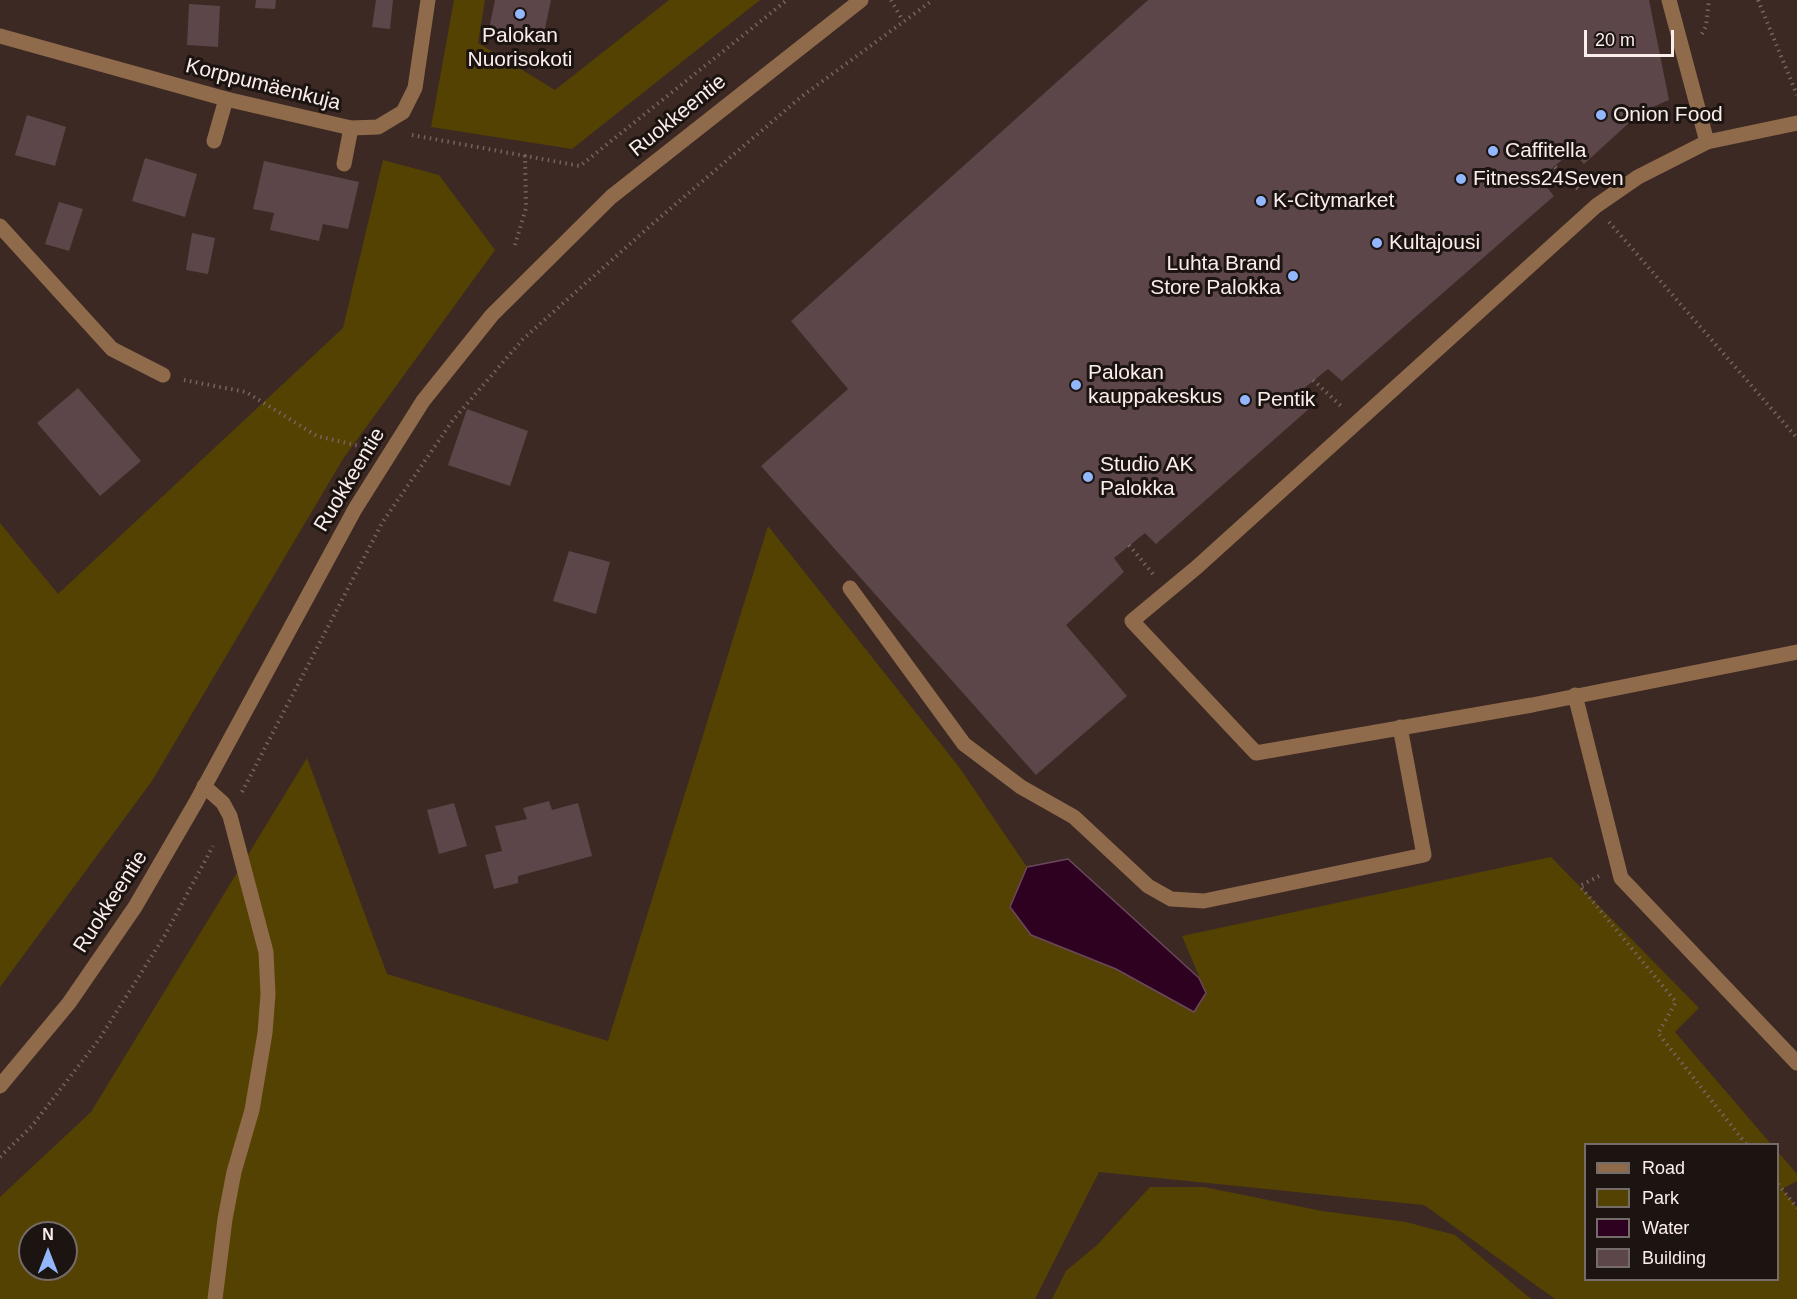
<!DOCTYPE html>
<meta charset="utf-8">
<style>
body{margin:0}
#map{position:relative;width:1797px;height:1299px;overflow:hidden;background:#3c2923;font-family:Arial,sans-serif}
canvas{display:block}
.legend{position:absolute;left:1584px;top:1143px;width:195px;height:138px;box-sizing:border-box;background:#1c1411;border:2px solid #756b68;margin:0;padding:8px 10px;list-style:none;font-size:18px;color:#fbeeea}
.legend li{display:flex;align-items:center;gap:12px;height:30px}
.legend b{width:30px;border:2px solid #756b68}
.north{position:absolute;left:18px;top:1221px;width:60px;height:60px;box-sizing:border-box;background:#1c1411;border:2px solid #756b68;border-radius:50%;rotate:0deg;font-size:16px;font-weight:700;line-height:24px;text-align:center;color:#fbeeea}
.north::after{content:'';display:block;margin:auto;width:21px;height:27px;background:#93b7fd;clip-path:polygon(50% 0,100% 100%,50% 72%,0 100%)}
.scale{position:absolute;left:1584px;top:30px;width:90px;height:27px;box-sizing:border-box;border:3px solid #fbeeea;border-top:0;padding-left:8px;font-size:18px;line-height:21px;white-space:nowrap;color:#fbeeea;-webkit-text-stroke:4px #1c1411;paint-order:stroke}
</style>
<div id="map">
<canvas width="1797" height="1299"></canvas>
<ul class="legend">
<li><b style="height:8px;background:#8f6b4b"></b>Road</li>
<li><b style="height:16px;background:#544203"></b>Park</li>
<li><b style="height:16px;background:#2e0121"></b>Water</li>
<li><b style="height:16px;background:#5c4649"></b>Building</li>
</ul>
<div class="north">N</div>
<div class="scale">20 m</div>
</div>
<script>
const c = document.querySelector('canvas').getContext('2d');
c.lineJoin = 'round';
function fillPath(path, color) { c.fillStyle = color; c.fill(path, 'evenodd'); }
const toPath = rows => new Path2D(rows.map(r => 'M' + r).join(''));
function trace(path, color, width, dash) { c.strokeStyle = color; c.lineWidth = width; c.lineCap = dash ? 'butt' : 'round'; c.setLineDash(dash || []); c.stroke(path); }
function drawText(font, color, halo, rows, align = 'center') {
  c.font = font + ' Arial,sans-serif'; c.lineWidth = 6; c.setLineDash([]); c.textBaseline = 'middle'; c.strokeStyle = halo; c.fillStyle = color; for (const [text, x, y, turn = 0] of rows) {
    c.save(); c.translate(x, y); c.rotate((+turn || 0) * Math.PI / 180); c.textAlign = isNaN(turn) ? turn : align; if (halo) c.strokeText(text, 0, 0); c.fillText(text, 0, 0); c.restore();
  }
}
fillPath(toPath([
 [454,0,485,0,478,43,555,90,669,0,760,0,572,149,431,127],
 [383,160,439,175,495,250,343,459,152,781,0,987,0,523,58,594,343,328],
 [768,526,959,767,1027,867,1010,907,1194,1012,1206,993,1182,936,1551,857,1699,1008,1675,1032,1771,1144,1586,1144,1586,1280,1778,1280,1778,1152,1797,1174,1797,1181,1782,1189,1797,1207,1797,1299,1555,1299,1424,1205,1099,1172,1035,1299,0,1299,0,1197,91,1112,307,758,387,974,608,1041],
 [30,1233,66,1233,66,1269,30,1269],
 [1150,1187,1204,1187,1322,1211,1406,1222,1455,1235,1531,1299,1052,1299,1066,1271,1097,1245]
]), '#544203');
const water = toPath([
 [1068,859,1199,978,1206,993,1194,1012,1116,969,1031,935,1010,907,1027,867,1068,859]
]);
fillPath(water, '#2e0121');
trace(water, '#6c485d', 1.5);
fillPath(toPath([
 [256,0,276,0,275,9,255,8],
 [376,0,393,0,390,29,372,27],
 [495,0,551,0,543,38,489,29],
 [1148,0,1649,0,1669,100,1641,112,1584,164,1572,151,1540,179,1554,196,1342,381,1328,369,1298,393,1311,407,1156,544,1145,533,1114,558,1124,572,1066,625,1127,696,1036,775,761,466,848,389,791,321],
 [189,4,220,6,218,47,187,45],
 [27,115,66,127,55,166,15,155],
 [145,158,197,174,185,217,132,201],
 [264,161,359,182,348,229,323,224,319,241,270,230,274,213,253,209],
 [59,202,83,209,69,251,45,244],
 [192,233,215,238,208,274,186,270],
 [78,388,141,461,100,496,37,423],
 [467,409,528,431,510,486,448,465],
 [569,551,610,562,596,614,553,601],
 [549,801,552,810,578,803,592,856,518,876,518,883,494,889,485,855,502,851,495,826,527,819,523,808],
 [454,803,467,846,439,854,427,810]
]), '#5c4649');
trace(toPath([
 [891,0,903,21],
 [1758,0,1797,95],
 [1702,34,1706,26,1709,0],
 [412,135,580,166,787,0],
 [1555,167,1580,191],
 [1609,222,1797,438],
 [515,245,526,208,525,155],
 [184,380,246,392,317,436,368,448],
 [1313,380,1341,406],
 [1129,545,1153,574],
 [242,792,382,523,453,420,523,339,650,226,801,97,933,0],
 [1599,876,1580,886,1676,1002,1658,1033,1746,1144],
 [0,1157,32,1126,100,1038,165,935,213,846],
 [1778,1184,1797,1208]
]), '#76645f', 4, [1.5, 4.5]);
trace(toPath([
 [1669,0,1707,142],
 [1797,123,1707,142,1638,177,1596,206,1197,567,1132,621,1256,753,1532,705,1797,652],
 [214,141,226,99],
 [344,164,351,128],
 [850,588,964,744,1021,787,1074,817,1148,886,1171,899,1204,901,1424,855,1400,727],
 [1575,695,1621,878,1797,1063]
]), '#8f6b4b', 15);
trace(toPath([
 [0,36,226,99,351,128,378,127,403,112,415,88,428,0],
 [0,226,112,349,163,375],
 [204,786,223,803,230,816,266,952,268,994,265,1033,252,1110,234,1172,225,1219,215,1299]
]), '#8f6b4b', 15);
trace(toPath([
 [0,1086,69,1003,135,907,196,802,355,509,423,401,492,315,611,197,861,0]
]), '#8f6b4b', 15);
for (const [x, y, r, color] of [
 [520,14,6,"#93b7fd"],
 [1601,115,6,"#93b7fd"],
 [1493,151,6,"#93b7fd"],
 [1461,179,6,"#93b7fd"],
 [1261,201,6,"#93b7fd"],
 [1377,243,6,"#93b7fd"],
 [1293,276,6,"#93b7fd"],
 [1076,385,6,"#93b7fd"],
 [1245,400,6,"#93b7fd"],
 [1088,477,6,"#93b7fd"]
]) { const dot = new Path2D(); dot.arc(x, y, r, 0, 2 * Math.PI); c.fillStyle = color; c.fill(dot); trace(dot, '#1c1411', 2); }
drawText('21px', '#fbeeea', '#1c1411', [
 ["Palokan",520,36,"center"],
 ["Nuorisokoti",520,60,"center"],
 ["Onion Food",1613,115],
 ["Caffitella",1505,151],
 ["Fitness24Seven",1473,179],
 ["K-Citymarket",1273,201],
 ["Kultajousi",1389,243],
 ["Luhta Brand",1281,264,"right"],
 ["Store Palokka",1281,288,"right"],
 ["Palokan",1088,373],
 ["kauppakeskus",1088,397],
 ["Pentik",1257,400],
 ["Studio AK",1100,465],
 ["Palokka",1100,489]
], 'left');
drawText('21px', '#fbeeea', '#1c1411', [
 ["Korppumäenkuja",263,85,14],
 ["Ruokkeentie",678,116,-39],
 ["Ruokkeentie",350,480,-59],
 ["Ruokkeentie",111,902,-57]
]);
</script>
